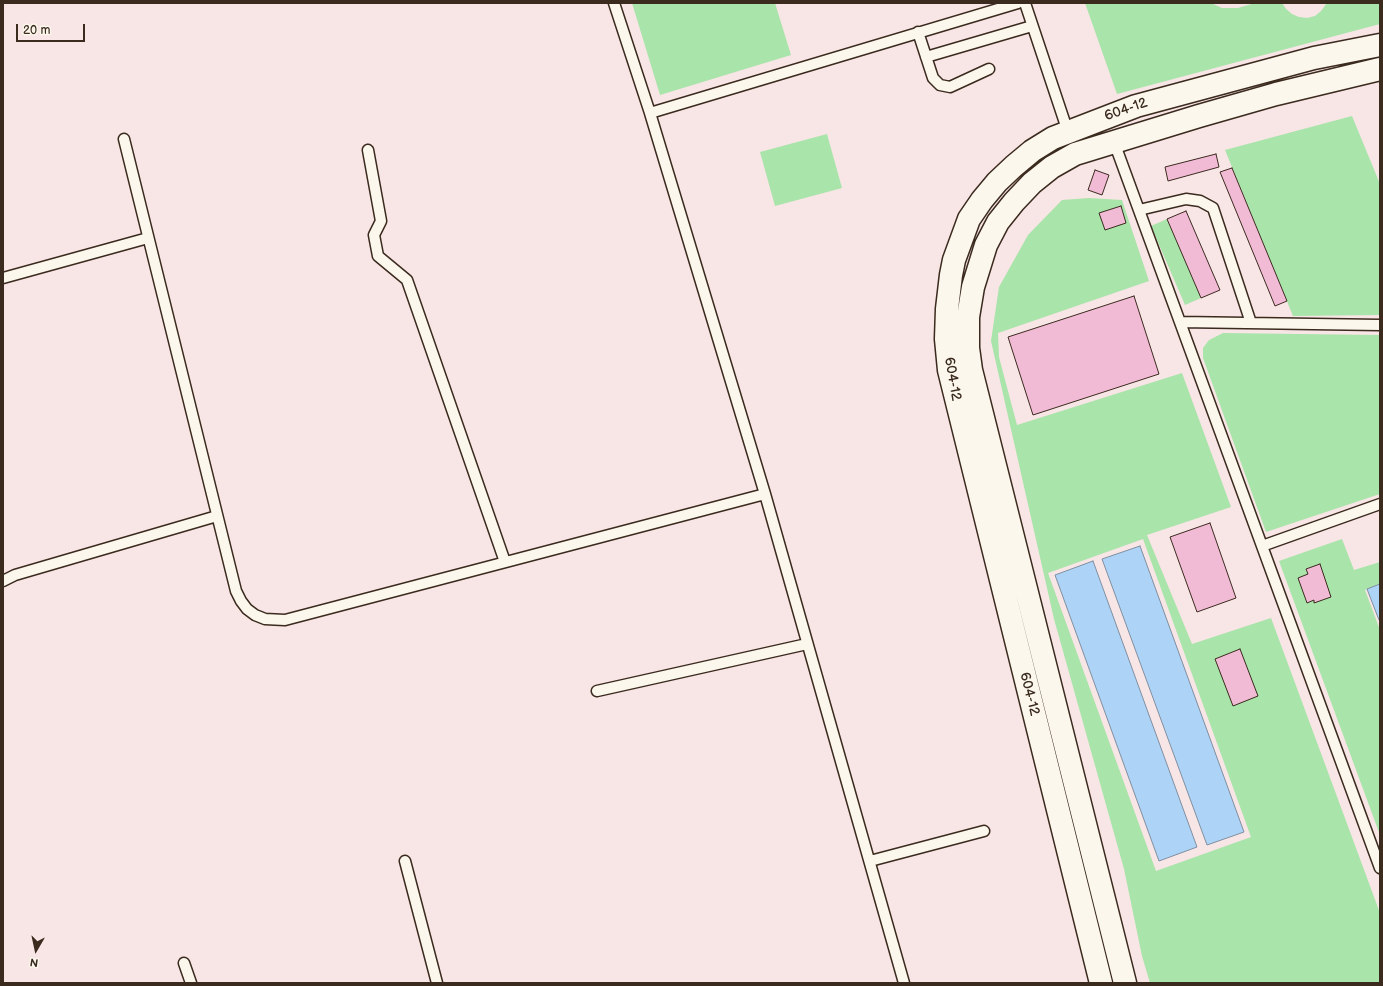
<!DOCTYPE html>
<style>
body{margin:0}
#map{position:relative;width:1383px;height:986px;overflow:hidden;background:#f8e5e5;font-family:"Balsamiq Sans",sans-serif}
canvas{display:block}
.frame{position:absolute;inset:0;border:4px solid #3b2a1e;pointer-events:none}
.north{position:absolute;left:16px;top:930px;width:40px;height:40px;-webkit-text-stroke:3px #fbf7ec;paint-order:stroke;rotate:189deg;font-size:11px;font-weight:700;line-height:16px;text-align:center;color:#3b2a1e}
.north::after{content:'';display:block;margin:auto;width:14px;height:18px;background:#3b2a1e;clip-path:polygon(50% 0,100% 100%,50% 72%,0 100%)}
.scale{position:absolute;left:16px;top:24px;width:69px;height:18px;box-sizing:border-box;border:2px solid #3b2a1e;border-top:0;padding-left:5px;font-size:12px;line-height:14px;white-space:nowrap;color:#3b2a1e;-webkit-text-stroke:3px #fbf7ec;paint-order:stroke}
</style>
<div id="map">
<canvas width="1383" height="986"></canvas>
<div class="frame"></div>
<div class="north">N</div>
<div class="scale">20 m</div>
</div>
<script>
const c = document.querySelector('canvas').getContext('2d');
c.lineJoin = 'round';
function fillPath(path, color) { c.fillStyle = color; c.fill(path, 'evenodd'); }
const toPath = rows => new Path2D(rows.map(r => 'M' + r).join(''));
function trace(path, color, width, dash) { c.strokeStyle = color; c.lineWidth = width; c.lineCap = dash ? 'butt' : 'round'; c.setLineDash(dash || []); c.stroke(path); }
function drawText(font, color, halo, rows, align = 'center') {
  c.font = font + ' "Balsamiq Sans",sans-serif'; c.lineWidth = 4; c.setLineDash([]); c.textBaseline = 'middle'; c.strokeStyle = halo; c.fillStyle = color; for (const [text, x, y, turn = 0] of rows) {
    c.save(); c.translate(x, y); c.rotate((+turn || 0) * Math.PI / 180); c.textAlign = isNaN(turn) ? turn : align; if (halo) c.strokeText(text, 0, 0); c.fillText(text, 0, 0); c.restore();
  }
}
fillPath(toPath([
 [632,3,775,3,791,55,660,95],
 [1085,3,1211,3,1222,8,1238,8,1255,3,1282,3,1286,9,1292,14,1299,17,1307,18,1315,16,1321,11,1327,3,1380,3,1380,24,1117,94],
 [1352,116,1380,184,1380,315,1293,316,1225,150],
 [827,134,842,188,775,206,760,152],
 [1089,198,1122,200,1149,281,998,333,999,357,1017,425,1182,373,1231,507,1147,535,1192,644,1271,618,1380,913,1380,983,1150,983,1142,956,1124,869,1054,619,991,341,999,287,1028,235,1062,200],
 [1143,539,1251,837,1156,871,1048,573],
 [1167,219,1201,298,1185,305,1151,226],
 [1223,333,1380,335,1380,494,1266,532,1203,358,1203,348,1209,340],
 [1342,539,1354,570,1380,562,1380,584,1365,590,1380,630,1380,835,1279,561]
]), '#a9e4aa');
const water = toPath([
 [1140,546,1244,832,1207,845,1102,559,1140,546],
 [1093,561,1197,847,1159,861,1055,575,1093,561],
 [1380,584,1380,620,1379,620,1367,589,1380,584]
]);
fillPath(water, '#add3f7');
trace(water, '#7f8fa0', 1);
const building = toPath([
 [1216,154,1219,167,1168,181,1165,167,1216,154],
 [1232,168,1287,301,1275,306,1220,172,1232,168],
 [1095,170,1109,175,1102,195,1088,190,1095,170],
 [1121,206,1126,223,1105,230,1099,213,1121,206],
 [1186,211,1220,290,1201,298,1167,219,1186,211],
 [1134,296,1159,374,1033,415,1008,337,1134,296],
 [1210,523,1236,598,1197,612,1170,537,1210,523],
 [1320,564,1331,597,1314,603,1314,600,1307,603,1298,578,1308,574,1306,569,1320,564],
 [1240,649,1258,696,1233,706,1215,659,1240,649]
]);
fillPath(building, '#f1bbd6');
trace(building, '#3b2a1e', 1);
const service = toPath([
 [614,3,650,113,765,494,904,983],
 [1025,3,1068,132],
 [918,32,933,78,940,85,950,87,989,69],
 [926,57,1032,26],
 [650,113,1018,3],
 [124,139,236,591,241,601,247,609,255,615,265,619,285,620,765,494],
 [1114,142,1380,868],
 [368,150,381,221,374,235,378,256,407,280,505,562],
 [1139,210,1186,199,1200,201,1213,208,1251,323],
 [3,278,148,238],
 [1180,322,1380,325],
 [1262,546,1380,504],
 [3,581,15,575,217,516],
 [597,691,807,644],
 [405,861,437,983],
 [870,861,984,831],
 [184,963,191,983]
]);
const secondary = toPath([
 [1101,983,949,370,946,339,947,309,951,275,954,260,969,219,982,200,997,182,1014,166,1032,151,1053,138,1136,106,1314,58,1380,45],
 [1125,983,971,370,968,348,968,317,973,287,986,245,998,222,1014,202,1032,183,1052,167,1075,154,1199,116,1276,94,1380,69]
]);
trace(service, '#3b2a1e', 13);
trace(secondary, '#3b2a1e', 25);
trace(service, '#fbf7ec', 10);
trace(secondary, '#fbf7ec', 22);
drawText('14px', '#3b2a1e', '#fbf7ec', [
 ["604-12",1126,110,-19],
 ["604-12",952,379,80],
 ["604-12",1029,694,76]
]);
</script>
